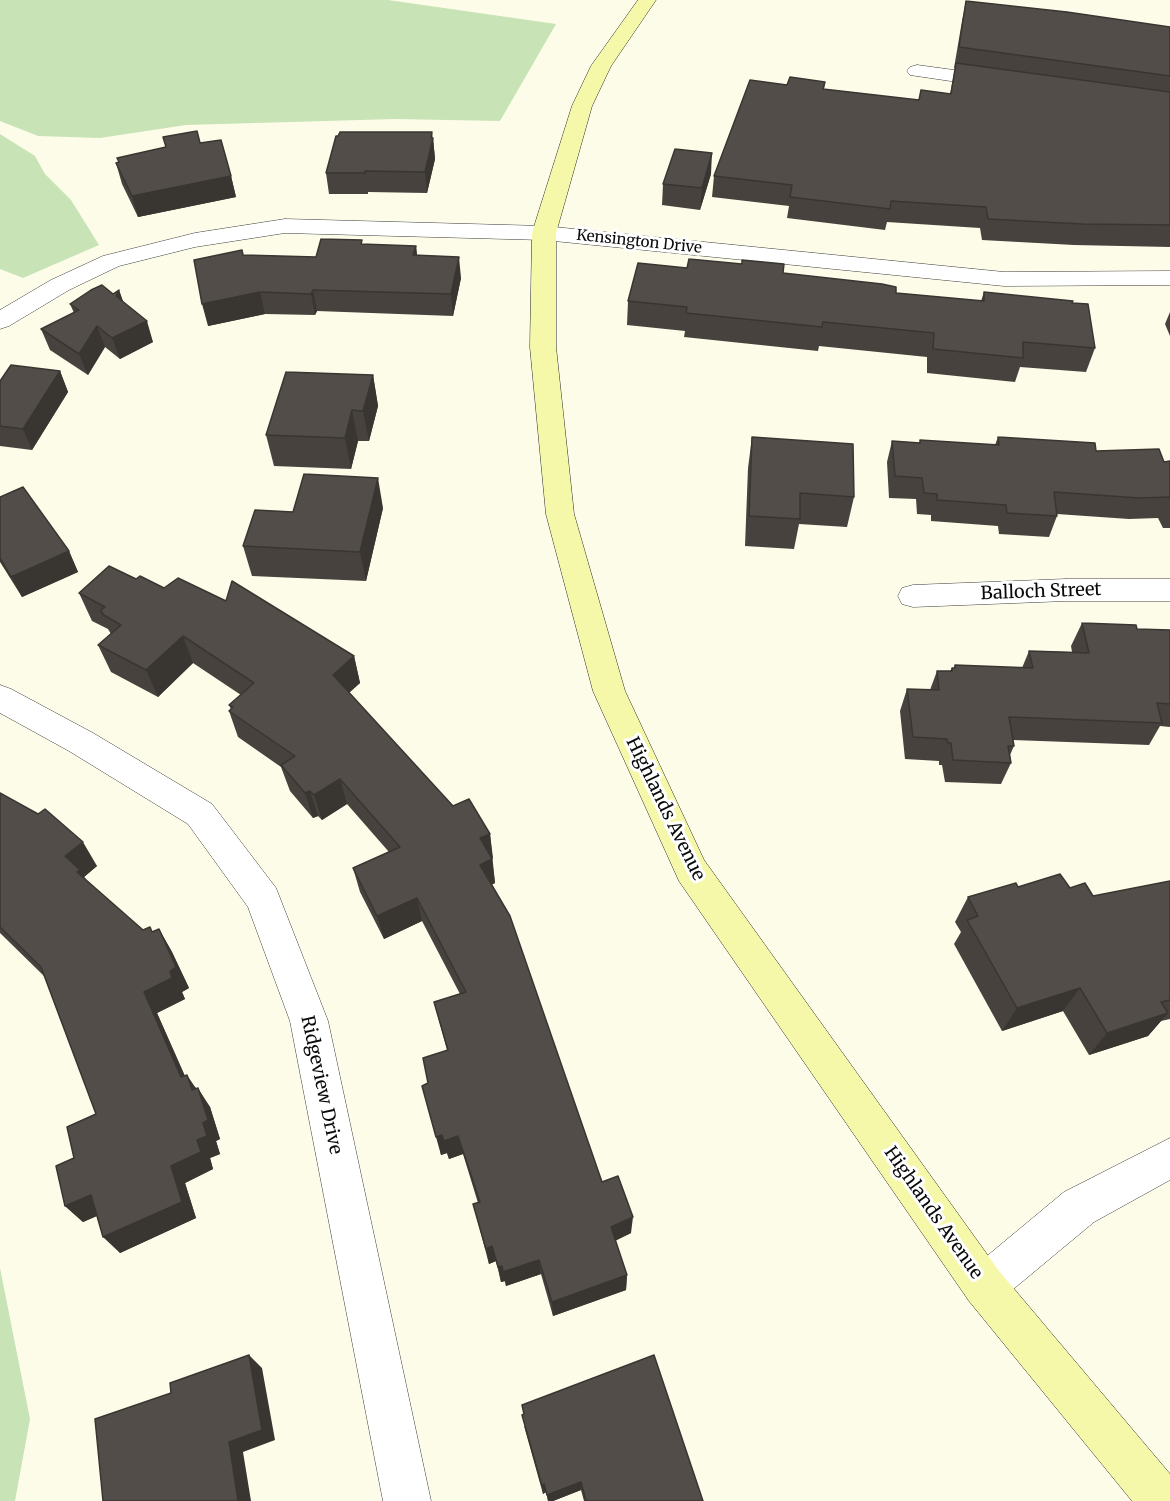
<!DOCTYPE html>
<style>
body{margin:0}
canvas{display:block;background:#fdfce9}
</style>
<canvas width="1170" height="1501"></canvas>
<script>
const c = document.querySelector('canvas').getContext('2d');
c.lineJoin = 'round';
function fillPath(path, color) { c.fillStyle = color; c.fill(path, 'evenodd'); }
const toPath = rows => new Path2D(rows.map(r => 'M' + r).join(''));
function trace(path, color, width, dash) { c.strokeStyle = color; c.lineWidth = width; c.lineCap = dash ? 'butt' : 'round'; c.setLineDash(dash || []); c.stroke(path); }
function drawText(font, color, halo, rows, align = 'center') {
  c.font = font + ' Merriweather,serif'; c.lineWidth = 6; c.setLineDash([]); c.textBaseline = 'middle'; c.strokeStyle = halo; c.fillStyle = color; for (const [text, x, y, turn = 0] of rows) {
    c.save(); c.translate(x, y); c.rotate((+turn || 0) * Math.PI / 180); c.textAlign = isNaN(turn) ? turn : align; if (halo) c.strokeText(text, 0, 0); c.fillText(text, 0, 0); c.restore();
  }
}
fillPath(toPath([
 [0,0,388,0,556,24,500,121,395,119,186,125,100,138,38,136,0,121],
 [0,134,35,156,45,174,71,200,99,245,23,278,0,269],
 [0,1268,30,1419,15,1501,0,1501]
]), '#c8e4b6');
const street = toPath([
 [917,65,998,76,1005,78,1008,82,1005,86,998,88,910,75,907,71,910,67,917,65],
 [285,219,544,226,1004,272,1170,271,1170,285,1004,286,544,240,285,233,195,247,119,266,69,290,9,326,0,329,0,310,51,280,103,256,195,233,285,219],
 [1066,579,1170,579,1170,601,1066,601,913,607,902,604,898,596,902,588,913,585,1066,579],
 [0,685,11,689,93,733,212,804,276,888,328,1021,431,1501,383,1501,290,1021,248,907,188,824,69,751,0,713,0,685],
 [1170,1138,1170,1180,1094,1222,999,1301,984,1308,969,1301,962,1286,969,1271,1064,1192,1170,1138]
]);
const secondary = toPath([
 [638,0,656,0,611,66,592,106,556,233,556,347,574,514,625,691,704,860,999,1271,1170,1474,1170,1501,1132,1501,969,1301,679,881,593,691,546,514,530,347,532,233,572,106,591,66,638,0]
]);
trace(street, '#3d3d3d', 1);
trace(secondary, '#2c2c2c', 1);
fillPath(street, '#fff');
fillPath(secondary, '#f6f8a9');
fillPath(toPath([
 [966,1,1170,27,1170,247,1074,245,982,240,980,228,887,222,885,230,787,218,789,206,712,197,714,176,825,82,824,89,919,100,950,94,955,68,954,68,962,21],
 [432,132,432,138,433,138,435,159,427,193,368,192,368,194,329,194,326,173],
 [200,143,231,176,236,197,138,217,122,184,116,163],
 [711,174,700,210,662,205,663,184],
 [363,244,416,246,417,255,461,278,453,316,317,311,315,315,265,314,208,326,243,255,316,257],
 [687,268,783,273,896,293,981,301,984,292,1072,303,1095,348,1086,372,1020,367,1015,382,927,373,927,357,819,346,818,351,684,337,685,331,627,325,628,301],
 [119,290,123,302,153,342,120,359,105,347,88,375,50,350,41,329,74,313,70,304,113,294],
 [1170,312,1170,336,1165,324],
 [60,371,68,392,32,450,0,446,0,381],
 [373,375,378,406,369,441,358,441,351,469,274,466,266,435],
 [752,437,854,497,847,527,799,524,794,549,745,546,748,468],
 [998,437,1164,462,1170,461,1170,528,1163,528,1158,518,1129,519,1057,514,1057,516,1049,537,999,534,998,526,931,521,931,515,917,514,916,499,889,498,887,462,892,441,920,443,995,445],
 [0,497,69,551,78,572,22,597,0,562],
 [383,508,366,581,252,576,243,546,293,512],
 [136,579,164,588,226,601,354,656,360,683,349,693,453,806,490,834,495,883,491,885,602,1182,631,1233,615,1241,627,1275,626,1290,553,1316,541,1274,506,1286,505,1281,501,1282,496,1261,489,1264,473,1204,478,1203,463,1154,449,1159,447,1153,441,1155,428,1083,447,1050,434,1002,460,994,422,921,384,939,360,892,353,868,389,852,347,804,322,820,318,816,313,818,290,791,281,767,238,737,229,711,231,709,229,705,241,695,193,663,158,697,111,672,98,645,111,634,108,629,92,621,79,593],
 [1082,623,1137,629,1170,630,1170,727,1160,726,1149,745,1013,740,1014,746,1010,755,1011,763,1001,784,945,782,942,765,939,765,939,761,905,759,900,711,907,689,930,690,937,671,950,671,952,668,954,668,955,665,1022,668,1029,651,1072,652,1071,646],
 [0,793,97,866,84,877,88,882,143,930,153,932,159,929,172,952,189,988,182,992,185,999,157,1013,185,1076,196,1088,210,1107,220,1139,216,1141,220,1154,210,1158,213,1169,185,1183,196,1218,120,1253,97,1216,83,1222,65,1206,74,1158,96,1114,44,976,0,933],
 [1170,881,1170,1019,1161,1021,1148,1036,1089,1055,1063,1011,1002,1031,954,944,961,932,955,922,968,897,1018,887,1070,888,1093,896],
 [524,1426,703,1501,584,1501,581,1490,553,1501,548,1501,546,1492,543,1494]
]), '#47423e');
fillPath(toPath([
 [432,132,433,141,433,138,435,159,427,193,425,172],
 [712,153,711,174,700,210,702,188],
 [231,176,236,197,138,217,132,196],
 [416,246,418,267,413,255],
 [459,257,461,278,453,316,451,294],
 [119,290,127,312,116,296],
 [313,290,317,311,315,315,311,294],
 [260,292,265,314,208,326,202,304],
 [147,321,153,342,120,359,112,338],
 [97,326,105,347,88,375,79,354],
 [60,371,68,392,32,450,23,429],
 [373,375,378,406,369,441,363,411],
 [352,410,358,441,351,469,345,438],
 [378,478,383,508,366,581,360,552],
 [69,551,78,572,22,597,11,577],
 [183,636,193,663,158,697,146,670],
 [354,656,360,683,339,701,333,675],
 [340,779,347,804,322,820,314,795],
 [310,791,318,816,313,818,305,793],
 [490,834,493,858,483,863,480,838],
 [83,842,97,866,84,877,95,893,91,896,65,856],
 [492,859,495,883,483,889,480,865],
 [417,898,422,921,384,939,377,916],
 [159,929,172,952,189,988,182,992,185,999,157,1013,194,1097,181,1077,144,992,170,971],
 [1080,988,1063,1011,1002,1031,1017,1008],
 [1168,1013,1148,1036,1089,1055,1107,1033],
 [187,1075,199,1093,198,1088,210,1107,220,1139,216,1141,220,1154,210,1158,213,1169,185,1183,196,1218,120,1253,103,1237,171,1166,197,1140,192,1090],
 [442,1135,458,1136,463,1154,449,1159,447,1153,441,1155,436,1137],
 [91,1195,108,1211,83,1222,65,1206],
 [633,1217,631,1233,610,1243,611,1227],
 [492,1246,496,1261,489,1264,486,1249],
 [539,1260,541,1274,506,1286,503,1272],
 [502,1266,505,1281,501,1282,498,1267],
 [627,1275,626,1290,553,1316,552,1302],
 [249,1355,262,1368,275,1440,243,1452,251,1501,238,1501,229,1442],
 [581,1482,581,1490,553,1501,548,1501,547,1495],
 [544,1484,546,1492,543,1494,542,1486]
]), '#393632');
const building = toPath([
 [966,1,1067,12,1170,27,1170,76,959,47,966,1],
 [956,63,1170,92,1170,225,1082,224,988,219,986,207,891,201,890,209,790,197,792,185,714,176,750,80,787,85,790,77,825,82,823,89,919,100,921,90,951,94,956,63],
 [197,131,200,143,221,140,231,176,132,196,116,163,119,162,117,158,166,147,163,137,197,131],
 [340,132,432,132,431,138,433,138,425,172,365,171,365,173,326,173,336,136,338,136,340,132],
 [675,149,712,153,702,188,663,184,675,149],
 [321,239,362,240,361,244,416,246,413,255,459,257,451,294,313,290,311,294,260,292,202,304,194,260,242,250,243,255,316,257,321,239],
 [689,259,742,264,742,260,784,264,783,273,882,284,896,287,896,293,984,301,984,292,1073,301,1072,303,1088,304,1095,348,1023,342,1023,358,933,349,934,333,823,322,822,327,686,313,687,307,628,301,638,263,687,268,689,259],
 [102,285,113,294,119,290,116,296,147,321,112,338,97,326,79,354,41,329,79,310,70,304,91,290,102,285],
 [11,365,60,371,23,429,0,426,0,381,11,365],
 [286,372,373,375,363,411,352,410,345,438,266,435,286,372],
 [752,437,853,444,854,497,800,493,800,519,749,516,752,437],
 [998,437,1095,443,1096,451,1159,449,1164,462,1170,461,1170,499,1169,497,1139,498,1054,492,1057,516,1007,513,1006,505,937,500,937,494,924,493,922,478,895,476,892,441,920,443,920,440,999,445,998,437],
 [304,474,378,478,360,552,243,546,255,510,293,512,304,474],
 [23,487,69,551,11,577,0,558,0,497,23,487],
 [109,566,136,579,140,576,164,588,178,578,226,601,232,581,354,656,333,675,453,806,469,799,490,834,480,838,492,859,480,865,510,916,602,1182,618,1176,633,1217,611,1227,627,1275,552,1302,539,1260,503,1272,502,1266,498,1267,492,1246,486,1249,473,1204,480,1202,458,1136,444,1141,442,1135,436,1137,422,1086,428,1083,423,1058,448,1050,434,1002,466,992,417,898,377,916,353,868,400,847,340,779,314,795,310,791,305,793,281,765,295,756,229,711,233,707,229,705,254,683,183,636,146,670,98,645,121,625,102,614,103,613,100,611,105,607,79,593,109,566],
 [1082,623,1136,625,1137,629,1170,630,1170,704,1157,703,1162,723,1009,717,1014,746,1008,746,1011,763,953,760,951,743,948,743,947,739,913,737,907,689,939,690,937,671,952,671,952,668,955,668,955,665,1033,668,1029,651,1089,653,1082,623],
 [0,793,38,814,45,809,83,842,65,856,80,870,77,872,143,930,150,927,152,932,159,929,176,967,170,971,172,978,144,992,181,1077,187,1075,192,1090,198,1088,208,1120,203,1123,207,1136,197,1140,201,1152,171,1166,182,1202,103,1237,91,1195,65,1206,56,1166,74,1158,67,1127,96,1114,41,967,0,927,0,793],
 [1060,874,1070,888,1085,883,1093,896,1170,881,1170,1000,1161,1002,1168,1013,1107,1033,1080,988,1017,1008,967,920,978,916,968,897,1016,883,1018,887,1060,874],
 [249,1355,262,1430,229,1442,238,1501,103,1501,95,1419,171,1393,170,1383,249,1355],
 [654,1355,703,1501,586,1501,581,1482,547,1495,544,1484,542,1486,522,1415,524,1414,522,1405,654,1355]
]);
fillPath(building, '#524d48');
trace(building, '#393632', 1.5);
drawText('15px', '#0a0a0a', '#fff', [
 ["Kensington Drive",639,242,6]
]);
drawText('18px', '#0a0a0a', '#fff', [
 ["Balloch Street",1041,592,-2],
 ["Highlands Avenue",665,809,64],
 ["Ridgeview Drive",321,1085,78],
 ["Highlands Avenue",933,1213,55]
]);
</script>
